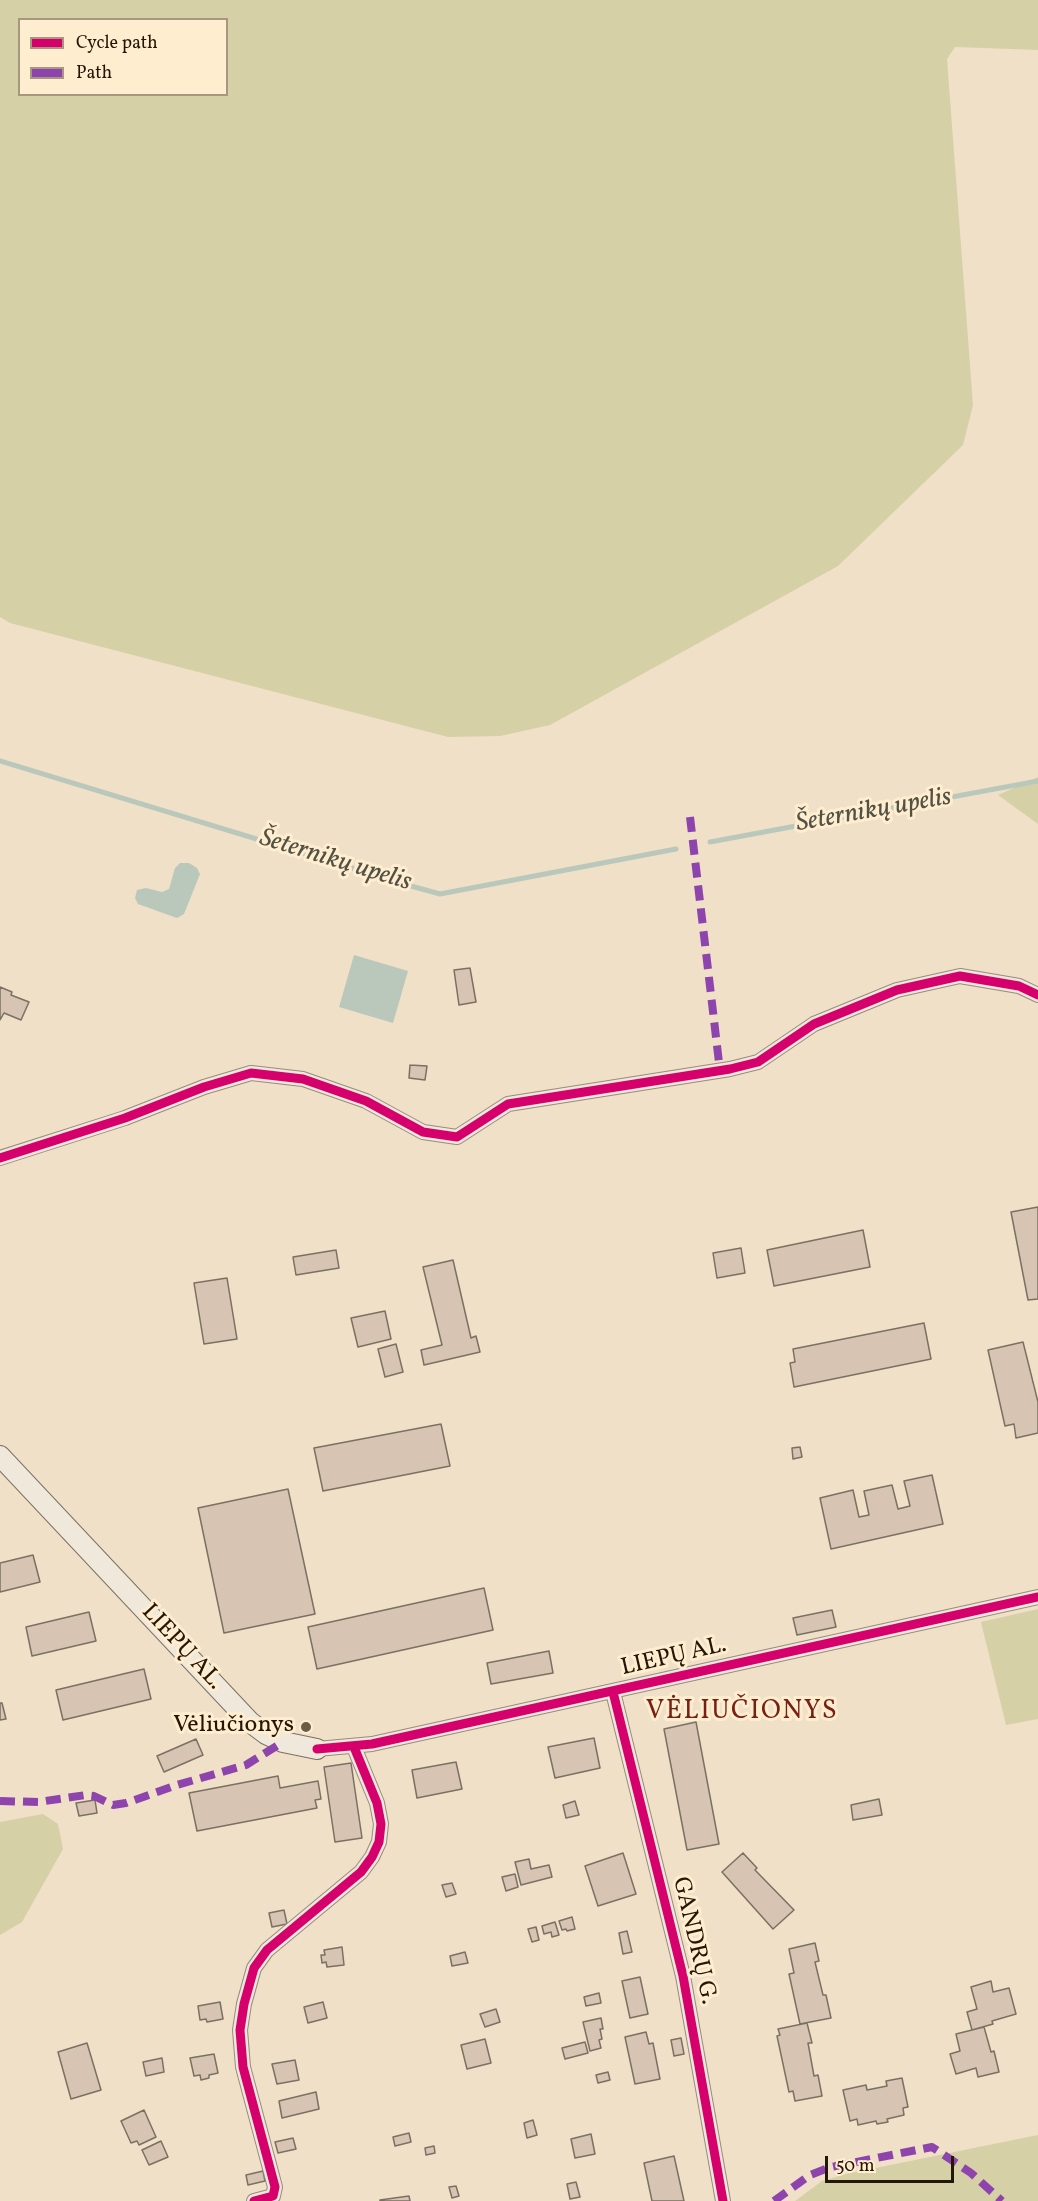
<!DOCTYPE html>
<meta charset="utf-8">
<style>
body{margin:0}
#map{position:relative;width:1038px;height:2201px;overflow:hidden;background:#efe0c7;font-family:Vollkorn,serif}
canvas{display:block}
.legend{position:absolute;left:18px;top:18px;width:210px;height:78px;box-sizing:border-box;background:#ffedd0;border:2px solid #a89780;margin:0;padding:8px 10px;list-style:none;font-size:18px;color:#251707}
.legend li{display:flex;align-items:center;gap:12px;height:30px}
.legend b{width:30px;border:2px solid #a89780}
.scale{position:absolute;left:825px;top:2156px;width:129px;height:27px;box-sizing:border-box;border:3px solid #251707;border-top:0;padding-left:8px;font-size:18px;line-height:21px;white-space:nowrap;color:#251707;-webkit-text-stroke:4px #ffedd0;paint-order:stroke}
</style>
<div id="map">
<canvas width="1038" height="2201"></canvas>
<ul class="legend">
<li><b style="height:8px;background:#d6006c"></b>Cycle path</li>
<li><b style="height:8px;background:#8e44ad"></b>Path</li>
</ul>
<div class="scale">50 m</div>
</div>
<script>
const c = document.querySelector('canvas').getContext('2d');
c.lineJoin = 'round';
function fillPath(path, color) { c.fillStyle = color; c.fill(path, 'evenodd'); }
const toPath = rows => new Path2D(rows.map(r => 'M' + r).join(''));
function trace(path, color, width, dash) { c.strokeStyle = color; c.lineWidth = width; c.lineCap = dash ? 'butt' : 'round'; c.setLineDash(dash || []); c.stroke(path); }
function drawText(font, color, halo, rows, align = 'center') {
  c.font = font + ' Vollkorn,serif'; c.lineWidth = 6; c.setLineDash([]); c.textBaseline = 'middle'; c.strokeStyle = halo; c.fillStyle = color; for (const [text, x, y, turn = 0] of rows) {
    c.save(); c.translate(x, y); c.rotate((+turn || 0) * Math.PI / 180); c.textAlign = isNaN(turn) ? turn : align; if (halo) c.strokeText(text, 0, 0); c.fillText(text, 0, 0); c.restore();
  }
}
fillPath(toPath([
 [0,0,1038,0,1038,50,955,47,947,59,973,405,963,445,838,566,550,725,500,736,448,737,10,623,0,617],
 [20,20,226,20,226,94,20,94],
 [1038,777,1038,824,998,795],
 [1038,1609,1038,1719,1006,1725,981,1622],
 [43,1814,58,1824,63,1849,22,1922,0,1935,0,1822],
 [1038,2135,1038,2201,795,2201,822,2181,846,2174]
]), '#d6d0a7');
fillPath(toPath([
 [180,863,189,863,197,868,200,874,184,914,177,918,138,904,135,898,137,890,146,888,162,892,169,889,175,868],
 [354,955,408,971,393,1023,339,1007]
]), '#b9c8bb');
trace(toPath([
 [0,761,411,886,440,894,676,849],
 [710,842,1038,781]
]), '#b9c8bb', 5);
const building = toPath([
 [470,968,476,1002,459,1005,454,970,470,968],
 [0,987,12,992,11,995,29,1002,21,1020,4,1013,0,1020,0,987],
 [410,1065,427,1066,425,1080,409,1078,410,1065],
 [1038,1207,1038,1299,1028,1300,1011,1212,1038,1207],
 [863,1230,870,1267,774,1286,767,1250,863,1230],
 [741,1248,745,1273,717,1278,713,1253,741,1248],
 [336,1250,339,1268,296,1275,293,1257,336,1250],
 [453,1260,471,1338,476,1336,480,1352,424,1365,421,1350,442,1345,423,1267,453,1260],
 [227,1278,237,1339,204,1344,194,1283,227,1278],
 [385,1311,391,1339,358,1347,351,1318,385,1311],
 [924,1323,931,1359,794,1387,790,1363,795,1362,793,1349,924,1323],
 [1023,1342,1038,1402,1038,1433,1016,1438,1014,1424,1005,1426,988,1350,1023,1342],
 [396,1344,403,1372,385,1377,378,1349,396,1344],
 [441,1424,450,1466,323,1491,314,1448,441,1424],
 [800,1447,802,1457,793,1459,792,1448,800,1447],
 [932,1475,943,1524,831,1549,820,1498,853,1490,859,1517,869,1515,864,1491,892,1485,898,1509,910,1506,904,1481,932,1475],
 [288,1489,315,1614,224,1633,198,1508,288,1489],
 [33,1555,40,1582,0,1592,0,1563,33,1555],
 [484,1588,493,1630,317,1669,308,1627,484,1588],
 [832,1610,836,1627,797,1635,793,1618,832,1610],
 [89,1612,96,1641,32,1656,26,1627,89,1612],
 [549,1651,553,1673,491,1684,487,1663,549,1651],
 [144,1669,151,1699,63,1720,56,1690,144,1669],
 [0,1703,2,1703,6,1719,0,1720,0,1703],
 [696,1722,719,1844,687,1850,664,1729,696,1722],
 [594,1738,600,1768,555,1778,548,1747,594,1738],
 [196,1739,203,1755,164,1772,157,1756,196,1739],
 [456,1762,462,1789,417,1798,412,1770,456,1762],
 [351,1763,362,1838,335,1842,324,1767,351,1763],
 [278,1776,280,1788,318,1781,321,1799,315,1800,317,1808,197,1831,189,1793,278,1776],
 [879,1799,882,1815,853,1820,851,1805,879,1799],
 [95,1800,97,1813,79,1816,76,1803,95,1800],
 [575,1801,579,1815,566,1818,563,1805,575,1801],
 [623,1853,636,1894,598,1906,585,1866,623,1853],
 [743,1853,757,1868,755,1870,794,1910,773,1929,722,1872,743,1853],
 [529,1859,531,1869,549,1865,552,1877,521,1885,515,1862,529,1859],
 [515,1874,518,1887,506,1891,502,1877,515,1874],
 [452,1883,456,1894,446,1897,442,1885,452,1883],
 [284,1910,287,1924,272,1927,269,1913,284,1910],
 [572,1917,575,1929,567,1931,566,1929,562,1930,559,1921,572,1917],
 [555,1922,559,1935,552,1937,551,1932,544,1934,542,1926,555,1922],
 [536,1927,539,1940,532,1942,528,1929,536,1927],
 [627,1931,632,1952,623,1954,619,1933,627,1931],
 [815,1943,819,1961,815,1962,823,1995,826,1995,831,2018,800,2024,789,1974,794,1973,789,1949,815,1943],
 [342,1947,344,1965,327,1967,326,1962,322,1963,321,1955,325,1955,324,1950,342,1947],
 [465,1952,468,1963,452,1966,450,1956,465,1952],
 [640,1977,648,2014,630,2018,622,1981,640,1977],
 [991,1981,993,1992,1009,1988,1016,2014,992,2021,993,2024,972,2030,967,2012,977,2009,971,1987,991,1981],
 [599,1993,601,2003,586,2006,584,1997,599,1993],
 [220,2002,223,2019,207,2022,206,2019,200,2020,198,2006,220,2002],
 [323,2002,327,2018,308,2023,304,2007,323,2002],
 [496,2009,500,2022,485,2027,480,2014,496,2009],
 [601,2018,603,2029,600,2029,602,2039,599,2040,601,2048,590,2051,583,2022,601,2018],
 [807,2023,812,2043,808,2043,814,2076,818,2075,822,2096,795,2101,793,2091,789,2092,777,2036,780,2035,778,2029,807,2023],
 [984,2027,991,2052,994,2051,999,2072,978,2077,976,2068,956,2074,950,2054,960,2051,956,2034,984,2027],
 [646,2032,649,2044,653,2043,660,2079,635,2084,625,2037,646,2032],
 [681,2038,684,2054,674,2056,671,2040,681,2038],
 [485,2039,491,2063,467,2069,461,2045,485,2039],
 [585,2042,588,2053,565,2059,562,2048,585,2042],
 [87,2043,101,2090,71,2099,58,2052,87,2043],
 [214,2054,218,2073,209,2075,209,2078,201,2080,200,2075,194,2076,190,2058,214,2054],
 [162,2058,164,2072,146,2076,143,2062,162,2058],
 [295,2060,299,2080,277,2084,272,2064,295,2060],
 [608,2072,610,2080,598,2083,596,2075,608,2072],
 [902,2078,908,2107,903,2108,904,2115,887,2119,888,2122,877,2124,876,2121,858,2125,857,2119,850,2121,843,2090,866,2085,867,2090,887,2086,886,2081,902,2078],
 [316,2092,319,2109,282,2118,279,2101,316,2092],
 [144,2110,156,2137,139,2145,137,2141,131,2143,121,2121,144,2110],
 [533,2120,537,2135,527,2138,524,2123,533,2120],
 [409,2133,411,2142,395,2146,393,2137,409,2133],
 [591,2134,595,2154,575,2158,571,2139,591,2134],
 [293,2138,296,2149,278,2153,275,2142,293,2138],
 [161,2141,168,2157,149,2165,142,2150,161,2141],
 [434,2146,435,2153,426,2155,425,2148,434,2146],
 [674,2156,684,2201,652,2201,644,2163,674,2156],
 [263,2171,265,2181,248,2185,246,2175,263,2171],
 [576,2182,580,2197,570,2199,567,2184,576,2182],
 [456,2186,459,2196,452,2198,449,2187,456,2186],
 [409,2196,410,2201,380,2201,380,2200,409,2196]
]);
fillPath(building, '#d7c4b3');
trace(building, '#7a7163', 1.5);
const street = toPath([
 [0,1158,125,1118,204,1087,251,1073,303,1079,366,1101,423,1132,457,1137,508,1104,730,1069,758,1062,814,1024,897,990,960,976,1019,986,1038,995],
 [613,1692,683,1976,723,2201],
 [317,1749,372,1744,1038,1597],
 [254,2201,273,2196,275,2187,243,2067,240,2030,244,2004,254,1968,267,1950,361,1872,372,1857,379,1842,381,1824,377,1803,354,1747]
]);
const secondary = toPath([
 [0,1456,250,1722,266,1734,283,1742,317,1749]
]);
trace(street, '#978c7d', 16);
trace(secondary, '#7a7163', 22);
trace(street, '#f0e8db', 14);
trace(secondary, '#f0e8db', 20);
trace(toPath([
 [690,817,720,1071],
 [0,1801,38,1802,86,1795,94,1796,113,1805,126,1803,177,1785,246,1765,283,1742],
 [774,2201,810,2175,831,2167,932,2147,971,2173,1002,2201]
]), '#8e44ad', 8, [15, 8]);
trace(toPath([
 [0,1158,125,1118,204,1087,251,1073,303,1079,366,1101,423,1132,457,1137,508,1104,730,1069,758,1062,814,1024,897,990,960,976,1019,986,1038,995],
 [613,1692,683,1976,723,2201],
 [317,1749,372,1744,1038,1597],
 [254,2201,273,2196,275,2187,243,2067,240,2030,244,2004,254,1968,267,1950,361,1872,372,1857,379,1842,381,1824,377,1803,354,1747]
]), '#d6006c', 9);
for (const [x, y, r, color] of [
 [306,1727,6,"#6c5d4a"]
]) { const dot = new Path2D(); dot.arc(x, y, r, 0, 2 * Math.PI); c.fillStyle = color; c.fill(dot); trace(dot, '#ffedd0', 2); }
drawText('24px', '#251707', '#ffedd0', [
 ["LIEPŲ AL.",181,1648,47],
 ["LIEPŲ AL.",674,1658,-13],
 ["GANDRŲ G.",693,1941,77]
]);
drawText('24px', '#251707', '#ffedd0', [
 ["Vėliučionys",294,1727]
], 'right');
drawText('italic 26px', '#515144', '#ffedd0', [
 ["Šeternikų upelis",874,812,-10],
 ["Šeternikų upelis",335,862,17]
]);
c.letterSpacing = '1.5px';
drawText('27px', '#7a1f14', '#ffedd0', [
 ["VĖLIUČIONYS",742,1713]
]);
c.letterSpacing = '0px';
</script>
